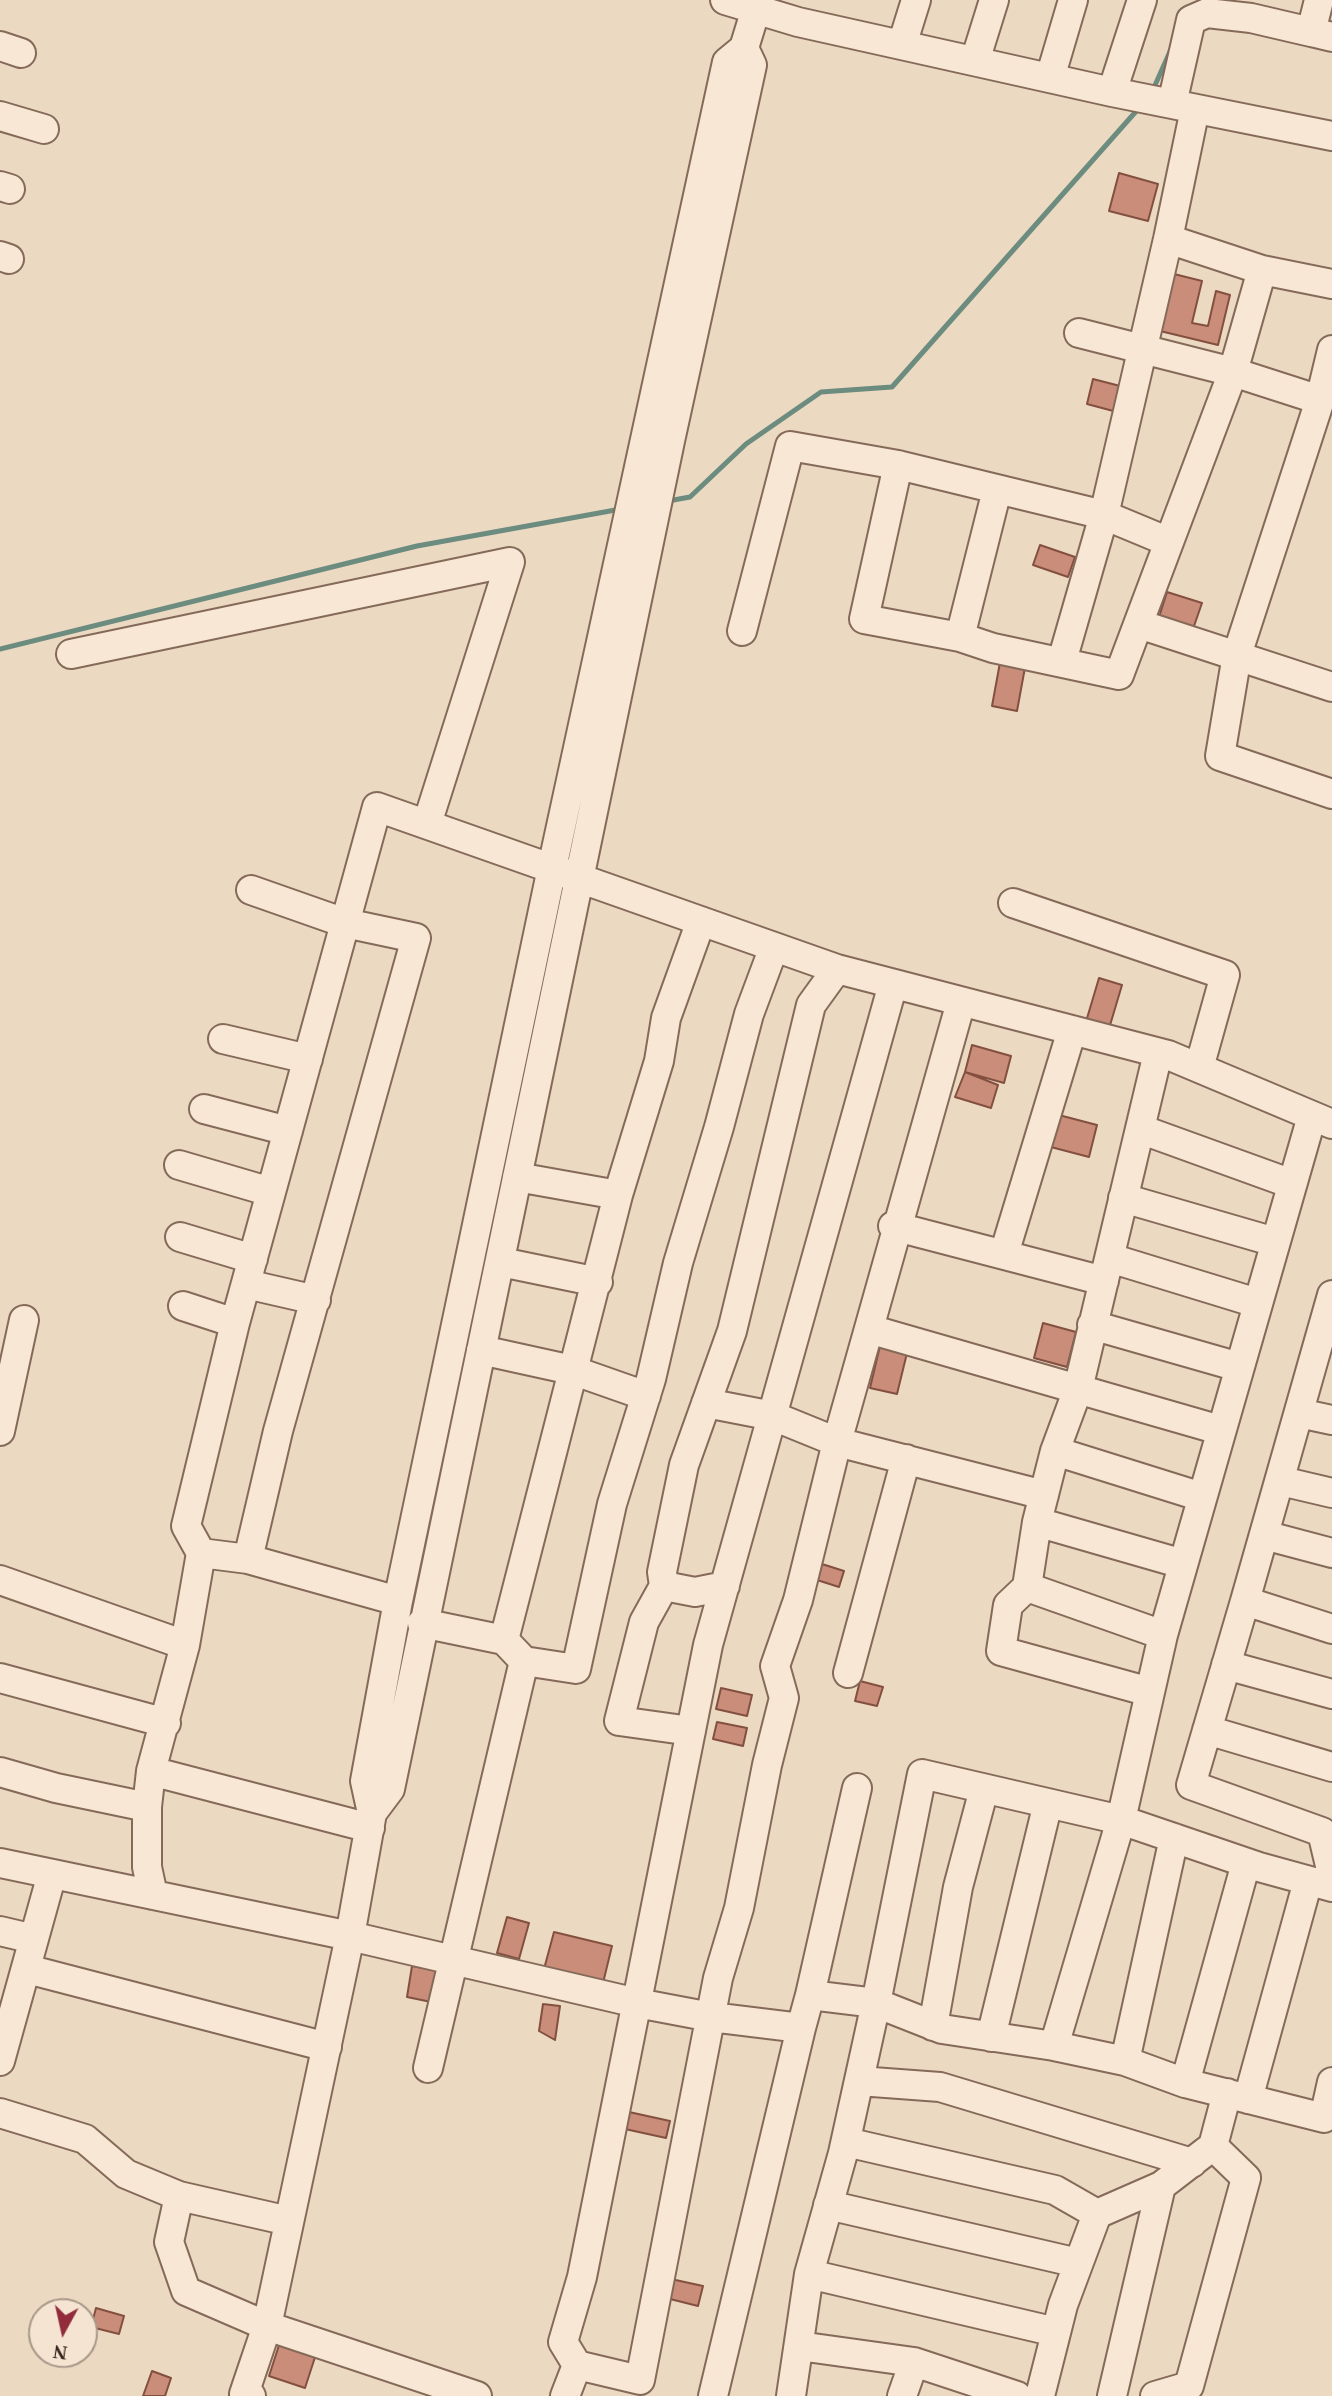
<!DOCTYPE html>
<style>
body{margin:0}
#map{position:relative;width:1332px;height:2396px;overflow:hidden;background:#ecd9c2;font-family:"Times New Roman",serif}
canvas{display:block}
.north{position:absolute;left:28px;top:2298px;width:70px;height:70px;box-sizing:border-box;background:#f4e4d1;border:2px solid #a89889;border-radius:50%;rotate:188deg;font-size:19px;font-weight:700;line-height:28px;text-align:center;color:#35251d}
.north::after{content:'';display:block;margin:auto;width:24px;height:32px;background:#922c3d;clip-path:polygon(50% 0,100% 100%,50% 72%,0 100%)}
</style>
<div id="map">
<canvas width="1332" height="2396"></canvas>
<div class="north">N</div>
</div>
<script>
const c = document.querySelector('canvas').getContext('2d');
c.lineJoin = 'round';
const toPath = rows => new Path2D(rows.map(r => 'M' + r).join(''));
function trace(path, color, width, dash) { c.strokeStyle = color; c.lineWidth = width; c.lineCap = dash ? 'butt' : 'round'; c.setLineDash(dash || []); c.stroke(path); }
function fillPath(path, color) { c.fillStyle = color; c.fill(path, 'evenodd'); }
trace(toPath([
 [1152,92,1172,47],
 [668,501,690,497,746,444,821,392,892,387,1139,108],
 [0,649,417,546,621,509]
]), '#6b8c7f', 5);
const building = toPath([
 [1119,173,1158,184,1148,221,1109,211,1119,173],
 [1174,274,1202,281,1192,323,1208,326,1216,291,1230,295,1218,345,1160,331,1174,274],
 [1093,379,1124,387,1117,412,1087,404,1093,379],
 [1040,545,1075,557,1068,577,1033,565,1040,545],
 [1167,592,1202,603,1193,629,1159,617,1167,592],
 [1001,657,1026,662,1017,711,992,706,1001,657],
 [1099,978,1122,985,1108,1032,1085,1025,1099,978],
 [972,1045,1011,1056,1004,1083,965,1072,972,1045],
 [965,1072,998,1085,991,1108,955,1097,965,1072],
 [1055,1114,1097,1125,1089,1157,1047,1146,1055,1114],
 [1043,1323,1076,1332,1067,1367,1034,1358,1043,1323],
 [880,1346,907,1353,897,1394,870,1388,880,1346],
 [822,1564,844,1571,839,1587,817,1580,822,1564],
 [860,1681,883,1687,877,1706,855,1701,860,1681],
 [721,1688,752,1695,747,1716,716,1709,721,1688],
 [717,1722,747,1728,743,1746,713,1739,717,1722],
 [507,1917,529,1923,519,1959,497,1953,507,1917],
 [554,1932,612,1946,603,1983,544,1969,554,1932],
 [412,1966,441,1971,436,2003,407,1997,412,1966],
 [543,2004,560,2006,555,2040,539,2031,543,2004],
 [629,2112,670,2121,666,2138,625,2129,629,2112],
 [671,2279,703,2286,698,2306,666,2298,671,2279],
 [96,2308,124,2316,119,2334,91,2327,96,2308],
 [281,2339,317,2351,305,2388,269,2376,281,2339],
 [152,2371,171,2378,165,2396,143,2396,152,2371]
]);
fillPath(building, '#c98d79');
trace(building, '#835040', 2);
const minor = toPath([
 [725,0,798,22,1112,92,1332,136],
 [1319,0,1311,32,1332,37],
 [902,45,916,0],
 [0,46,21,53],
 [975,61,994,0],
 [1050,78,1073,0],
 [1112,92,1142,0],
 [1172,104,1191,20,1207,13,1251,18,1311,32],
 [0,116,44,129],
 [0,186,10,189],
 [1168,239,1262,270,1332,284],
 [0,256,9,259],
 [1079,333,1233,372,1320,400],
 [1332,350,1320,400,1237,655,1220,756,1332,794],
 [898,465,864,619,960,637,993,648,1119,675,1169,542],
 [1139,624,1332,687],
 [742,631,790,446,898,465,1104,515,1169,542,1233,372,1262,270],
 [960,637,997,490],
 [71,654,510,562,427,824],
 [1062,661,1104,515,1168,239,1195,109],
 [1013,903,1225,975,1199,1068],
 [223,1039,308,1059],
 [1158,1053,1078,1389,1055,1451,1037,1522,1027,1587,1163,1635],
 [204,1109,288,1131],
 [1312,1116,1163,1635,1121,1820,1259,1867,1332,1887],
 [1140,1129,1292,1184],
 [179,1165,271,1192],
 [517,1177,618,1195],
 [1123,1198,1275,1242],
 [893,1226,1104,1281],
 [180,1237,253,1259],
 [1004,1254,1072,1030],
 [1110,1258,1257,1303],
 [501,1262,598,1282],
 [246,1284,316,1300],
 [1332,1295,1245,1601,1332,1629],
 [183,1306,235,1323],
 [1092,1325,1239,1367],
 [869,1329,1220,1430],
 [481,1350,572,1370,646,1396],
 [706,1403,773,1416,837,1442,1044,1495],
 [1299,1413,1332,1420],
 [0,1431,24,1320],
 [1055,1451,1202,1497],
 [1281,1481,1332,1493],
 [1037,1522,1183,1564],
 [1264,1535,1332,1553],
 [201,1553,248,1559,398,1601],
 [248,1559,278,1431,416,938,345,923,251,890],
 [0,1580,185,1645],
 [664,1586,644,1622,619,1721,691,1731],
 [725,1586,695,1592,664,1586,662,1572,684,1465,732,1331,811,1005,837,969],
 [1027,1587,1008,1605,1001,1651,1150,1692],
 [1245,1601,1191,1785,1322,1832,1332,1874],
 [422,1623,504,1640,524,1661,576,1669,612,1504,651,1379,678,1263,719,1127,749,1014,774,947],
 [504,1640,618,1195,659,1061,666,1018,701,921],
 [1226,1665,1332,1694],
 [848,1673,906,1459],
 [0,1678,166,1723],
 [1207,1730,1332,1767],
 [151,1771,370,1828],
 [0,1772,56,1788,147,1807],
 [372,1813,390,1789,670,441,752,65,744,48],
 [0,1863,350,1936,372,1813,365,1781,398,1601,552,868,727,62,744,48,756,9],
 [153,1895,147,1867,147,1807,151,1771,185,1645,201,1553,186,1526,235,1323,377,807,837,969,1168,1055,1332,1124],
 [0,1931,34,1939],
 [27,1969,327,2047],
 [810,1995,857,1788],
 [933,2026,958,1887,984,1789],
 [991,2037,1048,1803],
 [1054,2046,1125,2061,1174,1838],
 [0,2061,52,1874],
 [1125,2061,1185,2083,1246,1863],
 [428,2068,524,1661],
 [859,2081,940,2087,1192,2163],
 [1185,2083,1324,2118,1332,2082],
 [1248,2099,1308,1881],
 [0,2113,85,2139,126,2174,179,2196],
 [846,2142,1055,2190,1097,2214],
 [828,2205,1078,2263],
 [809,2274,1056,2332],
 [799,2346,914,2362,1017,2396],
 [577,2365,640,2380,718,1978,739,1908,767,1765,784,1698,775,1666,798,1600,837,1442,961,1002],
 [251,2396,244,2394,267,2326,186,2291,169,2242,179,2196,289,2221],
 [477,2396,267,2326,350,1936,637,2003,711,2017,801,2028,810,1995,876,2003,922,1774,1121,1820,1054,2046,942,2029,876,2003,843,2153,809,2274,791,2396],
 [565,2396,577,2365,563,2342,582,2277,708,1645,893,984],
 [713,2396,801,2028],
 [902,2396,914,2362],
 [1040,2396,1063,2305,1097,2214,1161,2186,1213,2146,1227,2093],
 [1112,2396,1161,2186],
 [1155,2396,1189,2386,1246,2178,1213,2146]
]);
trace(minor, '#856a5a', 32);
trace(minor, '#f7e7d4', 28);
</script>
